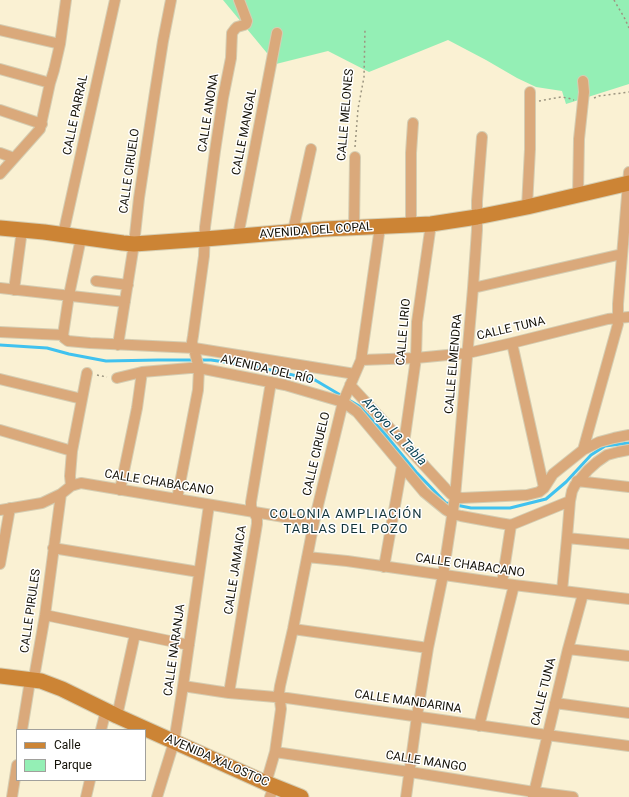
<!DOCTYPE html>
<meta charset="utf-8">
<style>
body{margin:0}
#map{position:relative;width:629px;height:797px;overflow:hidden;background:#faf1d3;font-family:Roboto,sans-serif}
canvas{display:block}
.legend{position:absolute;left:16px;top:729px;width:130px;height:52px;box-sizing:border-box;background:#fff;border:1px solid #a1a09c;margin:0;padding:5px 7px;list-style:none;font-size:12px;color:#141107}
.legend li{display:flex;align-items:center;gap:8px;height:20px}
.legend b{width:20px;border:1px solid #a1a09c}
</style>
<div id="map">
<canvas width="629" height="797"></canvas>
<ul class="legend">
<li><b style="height:5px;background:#cc8435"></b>Calle</li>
<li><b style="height:11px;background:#94efb5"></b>Parque</li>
</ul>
</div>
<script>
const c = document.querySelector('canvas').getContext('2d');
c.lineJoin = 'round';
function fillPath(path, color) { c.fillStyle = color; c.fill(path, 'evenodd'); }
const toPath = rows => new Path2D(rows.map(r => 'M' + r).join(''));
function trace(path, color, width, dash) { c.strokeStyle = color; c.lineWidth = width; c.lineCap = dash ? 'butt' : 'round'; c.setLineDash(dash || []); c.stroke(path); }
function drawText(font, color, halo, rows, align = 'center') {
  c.font = font + ' Roboto,sans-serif'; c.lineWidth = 3; c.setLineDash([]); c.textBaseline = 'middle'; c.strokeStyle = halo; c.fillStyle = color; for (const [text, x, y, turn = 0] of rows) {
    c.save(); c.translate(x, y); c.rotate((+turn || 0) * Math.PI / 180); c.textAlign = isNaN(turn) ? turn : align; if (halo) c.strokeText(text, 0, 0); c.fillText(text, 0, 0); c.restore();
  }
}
fillPath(toPath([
 [223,0,629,0,629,84,566,104,562,91,536,87,517,78,486,60,448,40,369,72,328,51,276,64]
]), '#94efb5');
trace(toPath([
 [0,345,47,348,69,354,106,361,158,360,211,360,253,366,315,380,359,406,384,433,416,472,446,503,471,508,510,508,546,499,566,482,591,455,605,446,629,443]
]), '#40c2ef', 3);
const street = toPath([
 [0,30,60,44],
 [0,69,50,83],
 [0,110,42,124],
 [0,153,14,158],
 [0,174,40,129,50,83,54,70,60,44,66,0],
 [578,196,579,139,584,92,583,81],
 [527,207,530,149,530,92],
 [411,225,411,153,413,123],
 [354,228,355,157],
 [293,231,311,149],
 [63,235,115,0],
 [238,236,277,33],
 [96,281,128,285],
 [0,288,125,302],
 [473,288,622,254],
 [14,290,22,230],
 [0,332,63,335,64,338,68,341,90,343,194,348,355,374],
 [63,335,69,295,81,238],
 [512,343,544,488],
 [118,345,134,244,139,198,155,92,163,41,171,0],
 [361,360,416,358,468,353,512,343,608,319,629,317],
 [117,378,142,372,190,368,199,368,285,385,343,402,357,412,424,492,446,510,453,514,461,516,499,523,511,525,570,501,572,491,575,485,588,470,597,462,607,455,618,452,629,450],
 [0,379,82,399],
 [350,385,446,489,451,494,461,498,527,495,539,492,544,488,553,474,583,450,599,442,614,438,629,435],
 [0,430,72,451],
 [404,443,416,358,417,322,431,224],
 [583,450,618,324,618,304,629,172],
 [577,481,629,487],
 [71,486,70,476,72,451,87,373],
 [120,490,137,408,142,372],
 [177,499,198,390,199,368,192,342,193,336,204,256,205,227,215,151,223,98,231,58,232,33,235,29,237,27,244,25,246,24,247,21,239,0],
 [0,510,42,503,61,494,71,486,81,483,314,522],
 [567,538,629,544],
 [53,548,199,572],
 [307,557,347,561,514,585,629,599],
 [0,564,10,508],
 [384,567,402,466],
 [502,583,511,525],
 [562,591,567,538,570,501],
 [45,615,189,645],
 [293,629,428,648],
 [568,649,629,656],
 [183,686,229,693,287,698,547,735,629,746],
 [229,693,257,524,257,518,251,507,251,502,271,382],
 [555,703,629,713],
 [117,716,135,634],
 [479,726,514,585],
 [22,730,29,687,35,672,45,615,61,494],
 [101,730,106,710],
 [275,752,410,772,534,792,573,797],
 [266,783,275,752,281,709,279,693,280,686,293,629,314,522,343,402,361,360,380,227],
 [12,797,17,765],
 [86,797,90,780],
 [157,797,174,742,183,686,209,505],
 [270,797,274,786],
 [406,797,417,716,428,648,443,575,455,497,473,288,477,230,477,201,482,137],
 [533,797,568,649,583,594]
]);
const secondary = toPath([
 [0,228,44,232,123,243,134,244,205,239,324,229,411,225,431,224,477,217,527,207,629,183],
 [0,676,41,681,62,689,117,716,266,783,301,797]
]);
trace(street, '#d5cdb2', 12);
trace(secondary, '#d5cdb2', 17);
trace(toPath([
 [614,0,625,19,629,28],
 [594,98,599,96,629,92],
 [539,101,561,97,568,98,574,100],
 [355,147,358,109,364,77,365,29],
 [97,375,107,377]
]), '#9c9580', 1.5, [2, 3]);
trace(street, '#daa97b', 10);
trace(secondary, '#cc8435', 15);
drawText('12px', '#141107', '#fff', [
 ["CALLE ANONA",209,113,-81],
 ["CALLE PARRAL",76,115,-78],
 ["CALLE MELONES",346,115,-85],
 ["CALLE MANGAL",245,132,-79],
 ["CALLE CIRUELO",130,171,-82],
 ["AVENIDA DEL COPAL",316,231,-4],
 ["CALLE TUNA",511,329,-13],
 ["CALLE LIRIO",404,332,-85],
 ["CALLE ELMENDRA",454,364,-85],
 ["AVENIDA DEL RÍO",267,370,13],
 ["CALLE CIRUELO",317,454,-77],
 ["CALLE CHABACANO",159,483,9],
 ["CALLE CHABACANO",470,566,8],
 ["CALLE JAMAICA",236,570,-81],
 ["CALLE PIRULES",31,611,-82],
 ["CALLE NARANJA",175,650,-82],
 ["CALLE TUNA",544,692,-76],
 ["CALLE MANDARINA",408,702,8],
 ["AVENIDA XALOSTOC",217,761,24],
 ["CALLE MANGO",426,762,9]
]);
drawText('italic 13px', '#0b4355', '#fff', [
 ["Arroyo La Tabla",394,432,47]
]);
c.letterSpacing = '1px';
drawText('13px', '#14353c', '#fff', [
 ["COLONIA AMPLIACIÓN",346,515],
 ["TABLAS DEL POZO",346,530]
]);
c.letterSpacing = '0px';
</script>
